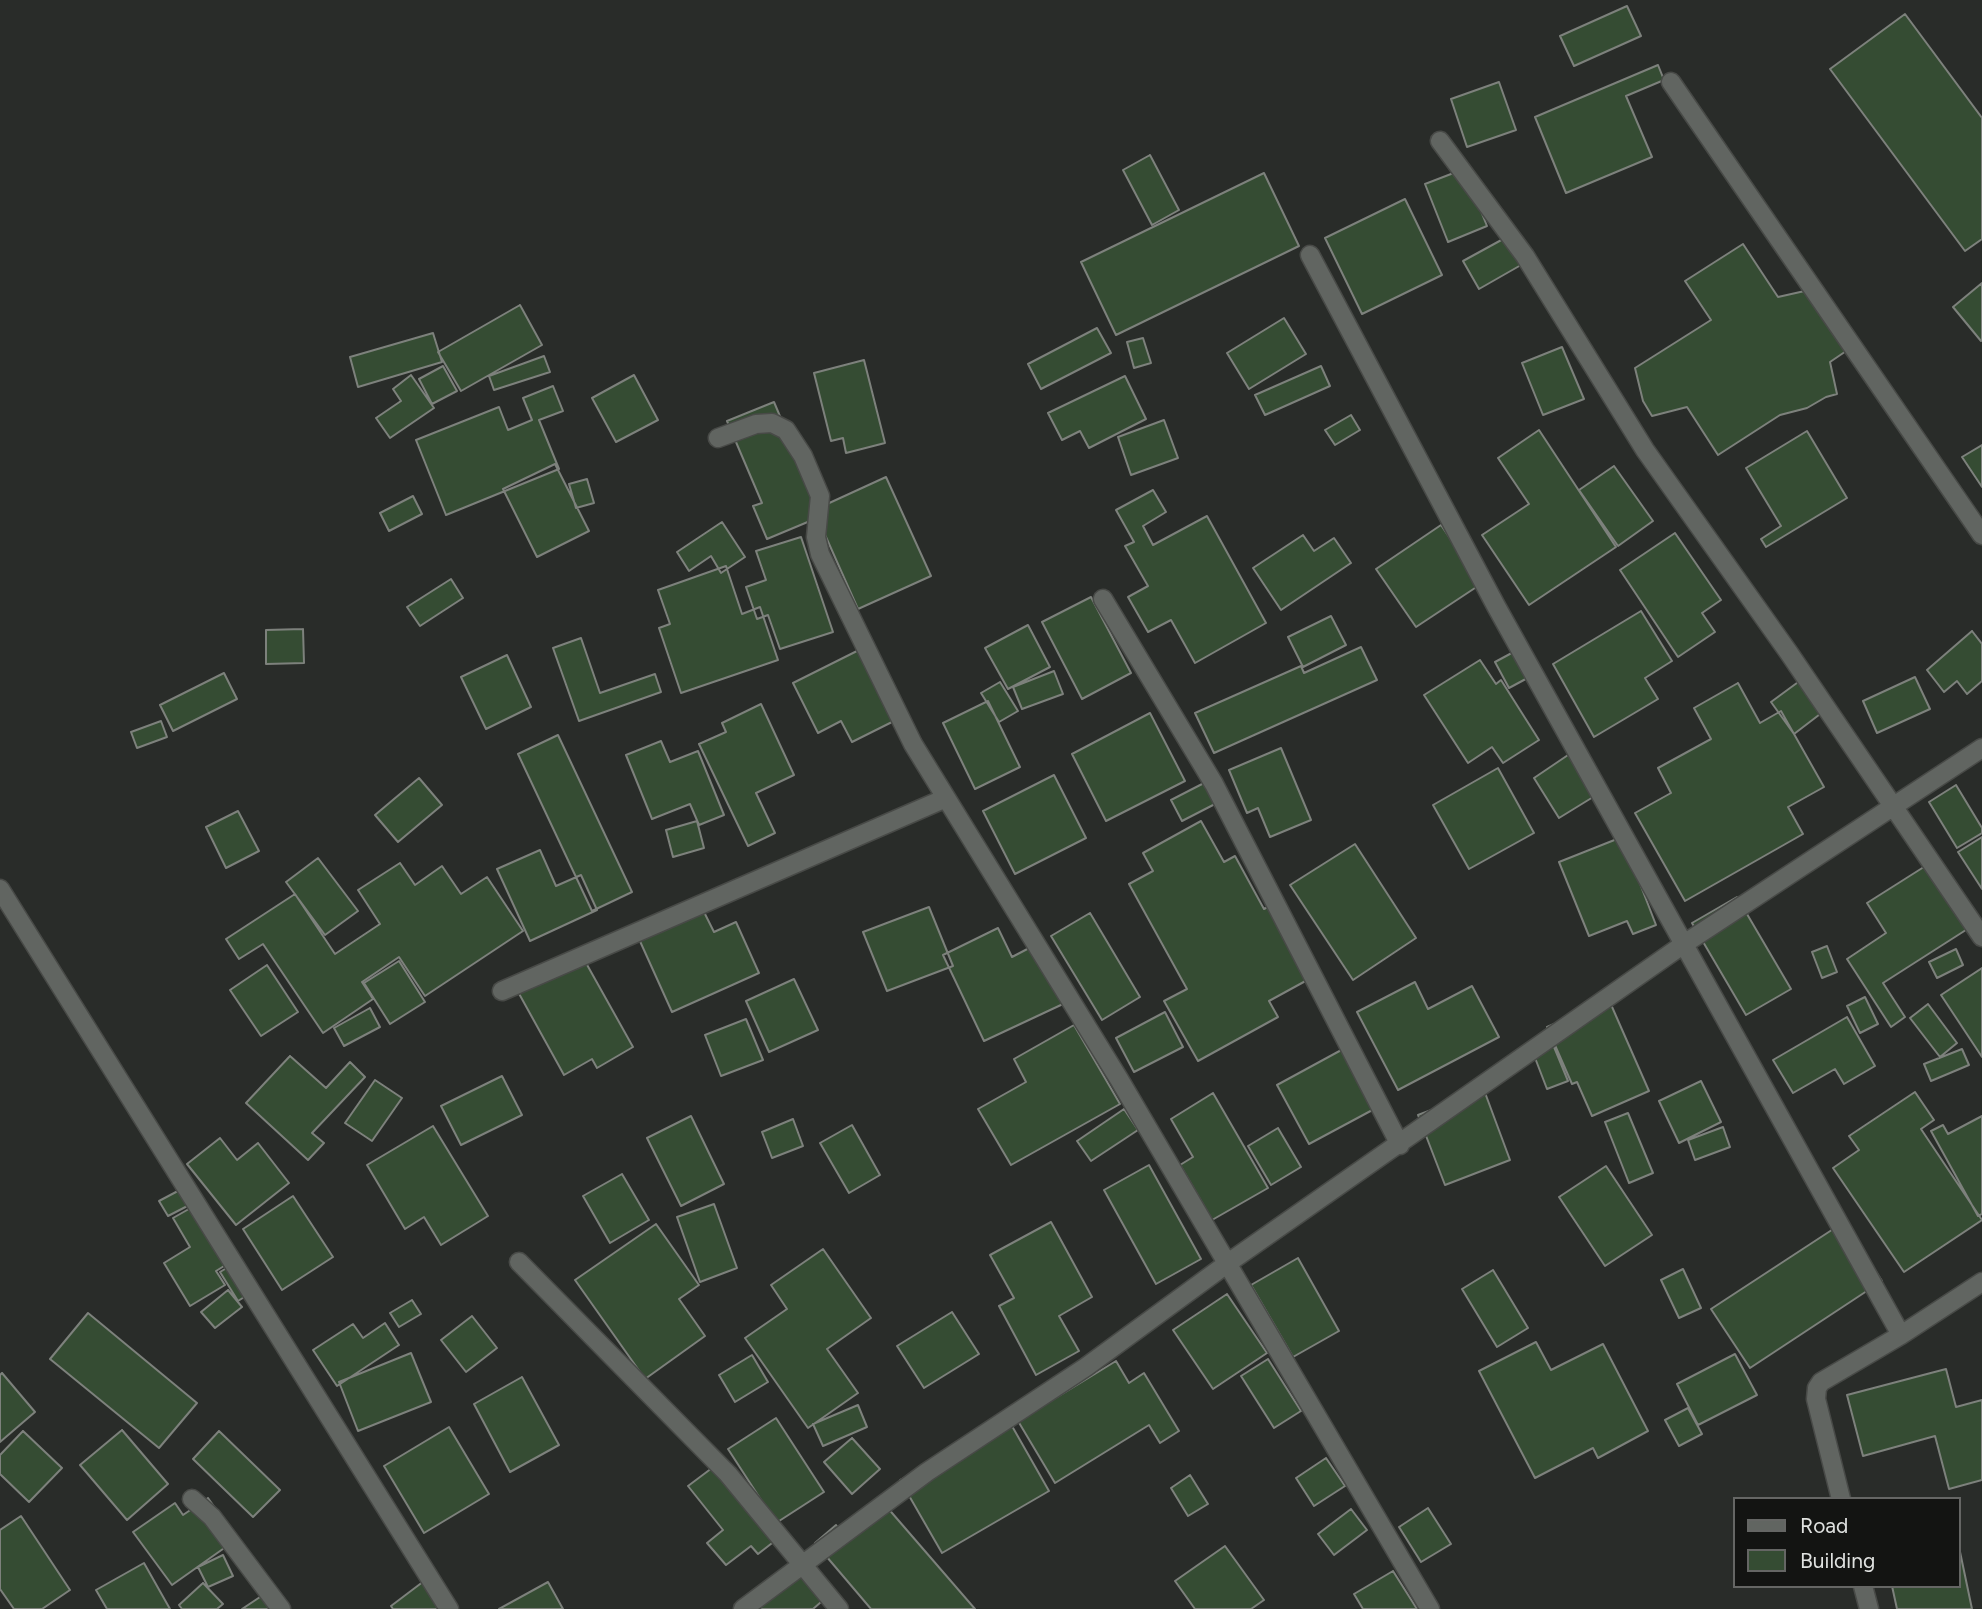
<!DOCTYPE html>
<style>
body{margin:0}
#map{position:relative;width:1982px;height:1609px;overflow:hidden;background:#292c29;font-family:Figtree,sans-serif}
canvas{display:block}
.legend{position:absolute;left:1733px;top:1497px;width:228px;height:91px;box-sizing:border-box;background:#131412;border:2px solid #656664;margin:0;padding:9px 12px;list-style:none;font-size:21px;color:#e0e2e0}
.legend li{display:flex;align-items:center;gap:14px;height:35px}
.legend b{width:35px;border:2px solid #656664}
</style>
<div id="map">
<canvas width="1982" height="1609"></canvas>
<ul class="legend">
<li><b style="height:9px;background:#616561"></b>Road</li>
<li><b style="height:19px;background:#354c33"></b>Building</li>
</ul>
</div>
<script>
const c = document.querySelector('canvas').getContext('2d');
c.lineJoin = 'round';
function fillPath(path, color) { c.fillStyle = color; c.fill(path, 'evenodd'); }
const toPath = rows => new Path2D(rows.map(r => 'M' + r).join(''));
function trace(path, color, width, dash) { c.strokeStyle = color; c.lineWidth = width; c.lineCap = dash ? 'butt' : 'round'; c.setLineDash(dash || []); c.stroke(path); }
const building = toPath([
 [1627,6,1641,36,1574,66,1560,36,1627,6],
 [1905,14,1982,118,1982,239,1965,251,1830,69,1905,14],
 [1658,65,1664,80,1626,96,1652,157,1566,193,1535,117,1658,65],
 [1499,82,1516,130,1467,147,1451,99,1499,82],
 [1150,155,1179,210,1152,225,1123,170,1150,155],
 [1464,169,1487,226,1448,242,1425,184,1464,169],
 [1264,173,1299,246,1116,335,1081,262,1264,173],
 [1405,199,1442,275,1362,314,1325,238,1405,199],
 [1505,238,1521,265,1479,289,1463,261,1505,238],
 [1743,244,1778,297,1818,288,1855,345,1830,362,1837,394,1826,397,1807,408,1780,415,1718,455,1687,407,1652,416,1643,401,1635,368,1711,320,1685,281,1743,244],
 [1982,283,1982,340,1981,341,1953,307,1982,283],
 [520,305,542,345,461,391,438,352,520,305],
 [1284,318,1306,354,1249,389,1227,353,1284,318],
 [1097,328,1111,353,1041,389,1028,364,1097,328],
 [433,333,442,362,358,387,350,357,433,333],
 [1143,338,1151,363,1134,368,1127,342,1143,338],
 [1562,347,1584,399,1543,415,1522,363,1562,347],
 [544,356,550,372,494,390,489,376,544,356],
 [864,360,885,443,846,453,843,438,831,441,814,373,864,360],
 [443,366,457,391,432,404,419,379,443,366],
 [1321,366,1330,386,1265,415,1255,395,1321,366],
 [411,375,434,408,390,438,376,418,401,401,393,389,411,375],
 [634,375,658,420,616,442,592,398,634,375],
 [1125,376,1146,419,1089,448,1080,431,1062,440,1048,413,1125,376],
 [553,386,563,411,539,420,559,469,446,515,416,440,499,407,508,430,532,420,523,398,553,386],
 [774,402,822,516,767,539,753,506,762,503,727,421,774,402],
 [1351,415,1360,430,1335,445,1325,430,1351,415],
 [1164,420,1178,458,1131,475,1118,437,1164,420],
 [1539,430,1616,547,1529,605,1482,535,1529,504,1498,458,1539,430],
 [1807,431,1847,498,1766,547,1761,539,1781,526,1746,468,1807,431],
 [1982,445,1982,487,1962,457,1982,445],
 [555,464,589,531,537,557,503,489,555,464],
 [1614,466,1653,521,1618,546,1579,490,1614,466],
 [886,477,931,576,858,609,814,510,886,477],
 [587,479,594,503,576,508,569,484,587,479],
 [1153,490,1166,512,1143,526,1153,545,1207,516,1266,623,1195,663,1171,620,1148,632,1128,597,1148,586,1125,546,1134,542,1116,510,1153,490],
 [413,496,422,514,389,531,380,513,413,496],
 [722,522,745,557,721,573,711,556,689,571,677,552,722,522],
 [1441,525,1481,584,1416,627,1376,569,1441,525],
 [1675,533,1721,600,1702,613,1715,632,1678,657,1620,570,1675,533],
 [1303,535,1314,551,1334,538,1351,563,1281,610,1253,568,1303,535],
 [801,537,833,632,780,649,768,615,757,619,746,587,766,580,756,551,801,537],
 [726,566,742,614,760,607,778,660,681,693,659,628,670,624,658,590,726,566],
 [451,579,463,598,420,626,407,607,451,579],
 [1091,597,1131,673,1082,699,1042,622,1091,597],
 [1641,611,1672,661,1645,678,1658,699,1594,737,1553,664,1641,611],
 [1331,616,1346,645,1303,667,1288,637,1331,616],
 [1028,625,1050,667,1008,689,985,648,1028,625],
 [303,629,304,663,266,664,266,630,303,629],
 [1972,631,1982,644,1982,681,1967,694,1957,681,1944,692,1927,670,1972,631],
 [581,638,600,693,655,674,661,692,579,721,553,648,581,638],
 [1361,647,1377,680,1214,753,1195,713,1301,666,1304,673,1361,647],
 [1521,648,1535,674,1509,688,1495,662,1521,648],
 [861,649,896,720,852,742,841,721,818,733,793,683,861,649],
 [507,655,531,707,486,729,461,677,507,655],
 [1480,660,1496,684,1501,680,1539,740,1503,763,1492,747,1468,763,1424,695,1480,660],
 [1054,671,1063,694,1022,709,1013,687,1054,671],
 [224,673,237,699,173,731,160,705,224,673],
 [1805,677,1828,708,1794,734,1771,702,1805,677],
 [1915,677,1930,709,1877,733,1863,701,1915,677],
 [1000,682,1018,711,999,722,981,693,1000,682],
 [1738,683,1760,723,1781,711,1824,787,1788,807,1803,834,1685,901,1635,813,1671,793,1658,768,1711,739,1694,708,1738,683],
 [988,701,1020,767,975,789,943,723,988,701],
 [761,704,794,775,756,793,775,833,748,846,699,744,726,732,722,723,761,704],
 [1150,713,1185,781,1106,821,1072,754,1150,713],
 [161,721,167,737,137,748,131,732,161,721],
 [558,735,632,892,592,911,518,754,558,735],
 [661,741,670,762,698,751,724,815,699,825,690,804,652,819,626,755,661,741],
 [1281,748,1311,820,1270,837,1258,808,1247,813,1229,770,1281,748],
 [1571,753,1598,794,1559,818,1534,778,1571,753],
 [1498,768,1534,833,1469,869,1433,805,1498,768],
 [1054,775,1086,838,1015,874,983,811,1054,775],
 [419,778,442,805,398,842,375,815,419,778],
 [1204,783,1215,804,1182,821,1171,800,1204,783],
 [1956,785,1982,828,1982,833,1957,848,1929,802,1956,785],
 [238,811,259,851,226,868,206,827,238,811],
 [697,821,704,848,673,857,666,830,697,821],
 [1201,821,1224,862,1235,856,1264,909,1270,906,1311,978,1269,1001,1278,1017,1198,1061,1164,1001,1187,989,1129,884,1153,871,1143,853,1201,821],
 [1622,837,1656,925,1633,934,1627,921,1589,936,1559,862,1622,837],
 [1982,837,1982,889,1958,852,1982,837],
 [1355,844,1416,938,1353,980,1290,885,1355,844],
 [540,850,556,886,581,875,597,910,530,941,497,869,540,850],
 [318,858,358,911,325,935,286,882,318,858],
 [400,863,415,885,442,866,461,894,487,877,523,931,425,996,399,957,362,982,373,999,323,1033,263,944,239,959,226,939,295,894,335,954,380,924,358,890,400,863],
 [1927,865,1969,928,1883,983,1905,1017,1891,1027,1847,959,1886,933,1867,903,1927,865],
 [1737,897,1791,989,1746,1015,1692,923,1737,897],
 [929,907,953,966,887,991,863,932,929,907],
 [703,910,714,932,736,922,759,973,672,1012,639,939,703,910],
 [1090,913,1140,997,1102,1020,1051,936,1090,913],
 [998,928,1012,957,1035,945,1063,1004,984,1041,943,955,998,928],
 [1827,946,1837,972,1822,978,1812,952,1827,946],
 [1956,949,1963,965,1937,978,1929,962,1956,949],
 [581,954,633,1047,597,1068,592,1059,564,1075,517,990,581,954],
 [399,961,425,1002,390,1024,364,983,399,961],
 [267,965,298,1012,261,1036,230,990,267,965],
 [1982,968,1982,1057,1941,995,1982,968],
 [794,979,818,1030,769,1052,746,1001,794,979],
 [1415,982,1428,1009,1472,986,1499,1037,1398,1090,1357,1012,1415,982],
 [1865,997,1878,1024,1860,1033,1847,1006,1865,997],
 [1609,1000,1649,1091,1592,1116,1577,1082,1572,1084,1547,1027,1609,1000],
 [1928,1004,1957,1043,1940,1057,1910,1018,1928,1004],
 [370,1008,380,1027,344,1046,334,1028,370,1008],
 [1165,1012,1183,1047,1134,1072,1116,1038,1165,1012],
 [1847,1017,1875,1066,1844,1084,1835,1069,1793,1093,1773,1060,1847,1017],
 [746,1019,763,1060,721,1076,705,1035,746,1019],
 [1074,1025,1120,1104,1011,1165,978,1109,1026,1082,1014,1059,1074,1025],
 [1552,1042,1568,1081,1547,1089,1532,1050,1552,1042],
 [1345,1048,1378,1107,1309,1144,1277,1085,1345,1048],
 [1962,1049,1969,1065,1931,1081,1924,1064,1962,1049],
 [290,1056,326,1088,350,1062,365,1077,312,1133,324,1143,308,1160,246,1103,290,1056],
 [502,1076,522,1115,461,1145,441,1106,502,1076],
 [375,1080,402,1098,372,1141,345,1123,375,1080],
 [1701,1081,1721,1122,1679,1143,1659,1101,1701,1081],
 [1484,1090,1510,1160,1445,1185,1418,1115,1484,1090],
 [1915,1092,1934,1120,1921,1129,1982,1220,1904,1272,1833,1168,1859,1150,1849,1136,1915,1092],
 [1213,1093,1268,1188,1212,1220,1180,1165,1193,1157,1171,1119,1213,1093],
 [1124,1109,1138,1130,1091,1161,1077,1141,1124,1109],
 [1628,1113,1653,1173,1629,1183,1605,1122,1628,1113],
 [691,1116,724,1184,681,1206,647,1138,691,1116],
 [1982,1116,1982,1214,1978,1216,1931,1131,1943,1125,1948,1134,1982,1116],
 [793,1119,803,1146,772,1158,762,1132,793,1119],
 [852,1125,880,1175,849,1193,820,1143,852,1125],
 [433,1126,488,1216,441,1245,424,1217,405,1229,367,1165,433,1126],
 [1723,1127,1730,1147,1695,1160,1688,1140,1723,1127],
 [1278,1128,1301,1167,1271,1185,1248,1146,1278,1128],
 [220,1138,237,1160,258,1143,289,1183,236,1225,187,1164,220,1138],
 [1149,1165,1201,1259,1156,1284,1104,1190,1149,1165],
 [1606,1166,1652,1235,1605,1266,1559,1197,1606,1166],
 [622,1174,649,1220,610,1243,583,1196,622,1174],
 [193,1183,201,1199,168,1216,159,1201,193,1183],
 [293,1196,333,1257,282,1290,243,1229,293,1196],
 [203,1201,237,1258,216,1271,225,1285,190,1306,164,1263,190,1247,173,1218,203,1201],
 [714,1204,737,1268,700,1282,677,1217,714,1204],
 [1051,1222,1092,1297,1059,1316,1079,1351,1036,1375,999,1306,1014,1298,990,1255,1051,1222],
 [1844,1222,1882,1281,1750,1368,1711,1309,1844,1222],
 [656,1224,699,1285,679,1299,705,1336,645,1379,575,1280,656,1224],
 [823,1249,871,1318,827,1349,858,1393,808,1428,745,1338,787,1309,771,1285,823,1249],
 [1298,1258,1339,1331,1293,1357,1251,1285,1298,1258],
 [240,1260,257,1289,238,1301,220,1272,240,1260],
 [1683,1269,1701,1308,1679,1318,1661,1280,1683,1269],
 [1493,1270,1528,1328,1497,1347,1462,1289,1493,1270],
 [228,1290,242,1307,215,1328,201,1312,228,1290],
 [1227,1294,1267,1353,1213,1389,1173,1330,1227,1294],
 [412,1300,421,1314,399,1327,390,1313,412,1300],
 [952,1312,979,1354,924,1388,897,1346,952,1312],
 [88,1313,197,1403,159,1448,50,1359,88,1313],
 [472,1316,497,1348,466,1372,441,1340,472,1316],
 [385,1323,399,1345,337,1386,313,1350,353,1324,363,1338,385,1323],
 [1536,1342,1551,1370,1603,1344,1648,1431,1598,1458,1593,1448,1535,1478,1479,1371,1536,1342],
 [411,1353,431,1402,358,1431,339,1382,411,1353],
 [1735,1354,1757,1395,1698,1425,1677,1384,1735,1354],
 [752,1355,768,1382,735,1402,719,1375,752,1355],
 [1268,1359,1301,1411,1274,1428,1241,1376,1268,1359],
 [1116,1361,1129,1383,1144,1373,1179,1431,1160,1443,1149,1425,1055,1483,1018,1421,1116,1361],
 [1946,1369,1956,1407,1982,1400,1982,1480,1949,1489,1935,1436,1863,1456,1847,1395,1946,1369],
 [2,1373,35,1412,0,1442,0,1375,2,1373],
 [522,1377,559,1445,510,1472,474,1404,522,1377],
 [858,1405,867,1427,823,1446,813,1424,858,1405],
 [1688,1408,1702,1434,1679,1446,1665,1420,1688,1408],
 [776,1418,824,1492,776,1523,728,1449,776,1418],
 [1008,1419,1049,1491,942,1553,900,1480,1008,1419],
 [449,1427,489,1494,424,1533,384,1466,449,1427],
 [122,1430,168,1484,127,1520,80,1465,122,1430],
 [23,1431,62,1468,29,1502,0,1474,0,1455,23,1431],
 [219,1431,280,1490,253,1517,193,1459,219,1431],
 [852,1438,880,1469,852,1494,824,1462,852,1438],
 [1326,1458,1345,1486,1314,1506,1296,1478,1326,1458],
 [716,1465,776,1540,758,1554,751,1546,726,1565,707,1543,723,1530,688,1486,716,1465],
 [1190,1475,1208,1504,1188,1516,1171,1488,1190,1475],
 [208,1498,237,1539,172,1585,133,1532,175,1503,183,1515,208,1498],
 [886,1506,975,1609,871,1609,815,1543,836,1525,847,1539,886,1506],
 [1428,1508,1451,1544,1421,1562,1399,1527,1428,1508],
 [1351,1509,1367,1530,1334,1555,1318,1534,1351,1509],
 [21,1516,70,1590,42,1609,14,1609,0,1589,0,1530,21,1516],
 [1225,1546,1264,1600,1251,1609,1195,1609,1175,1581,1225,1546],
 [1959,1547,1972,1609,1897,1609,1892,1586,1959,1586,1959,1547],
 [223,1555,233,1576,208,1587,198,1567,223,1555],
 [144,1563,170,1609,107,1609,96,1590,144,1563],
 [801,1563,829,1595,813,1609,748,1609,801,1563],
 [1393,1571,1417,1609,1363,1609,1354,1594,1393,1571],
 [428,1578,452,1609,393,1609,391,1606,428,1578],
 [548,1582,563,1609,499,1609,548,1582],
 [203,1583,223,1604,217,1609,182,1609,179,1605,203,1583],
 [269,1591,281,1609,242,1609,269,1591]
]);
fillPath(building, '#354c33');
trace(building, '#7d817c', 2);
const minor = toPath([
 [1671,82,1982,535],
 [1440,141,1525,256,1645,450,1789,653,1982,937],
 [1310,255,1496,606,1901,1335],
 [718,438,756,424,772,423,786,430,803,456,820,496,816,537,820,554,913,744,1119,1079,1430,1609],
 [1103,599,1214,784,1400,1145],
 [0,889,449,1609],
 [502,991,946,798],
 [519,1262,728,1474,839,1609],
 [192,1499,212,1517,281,1609],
 [1841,1499,1816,1399,1817,1388,1821,1382,1901,1335,1982,1282],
 [1863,1586,1869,1609],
 [743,1609,927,1472,1086,1367,1228,1263,1684,944,1982,748]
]);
trace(minor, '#484a47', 21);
trace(minor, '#616561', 18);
</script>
